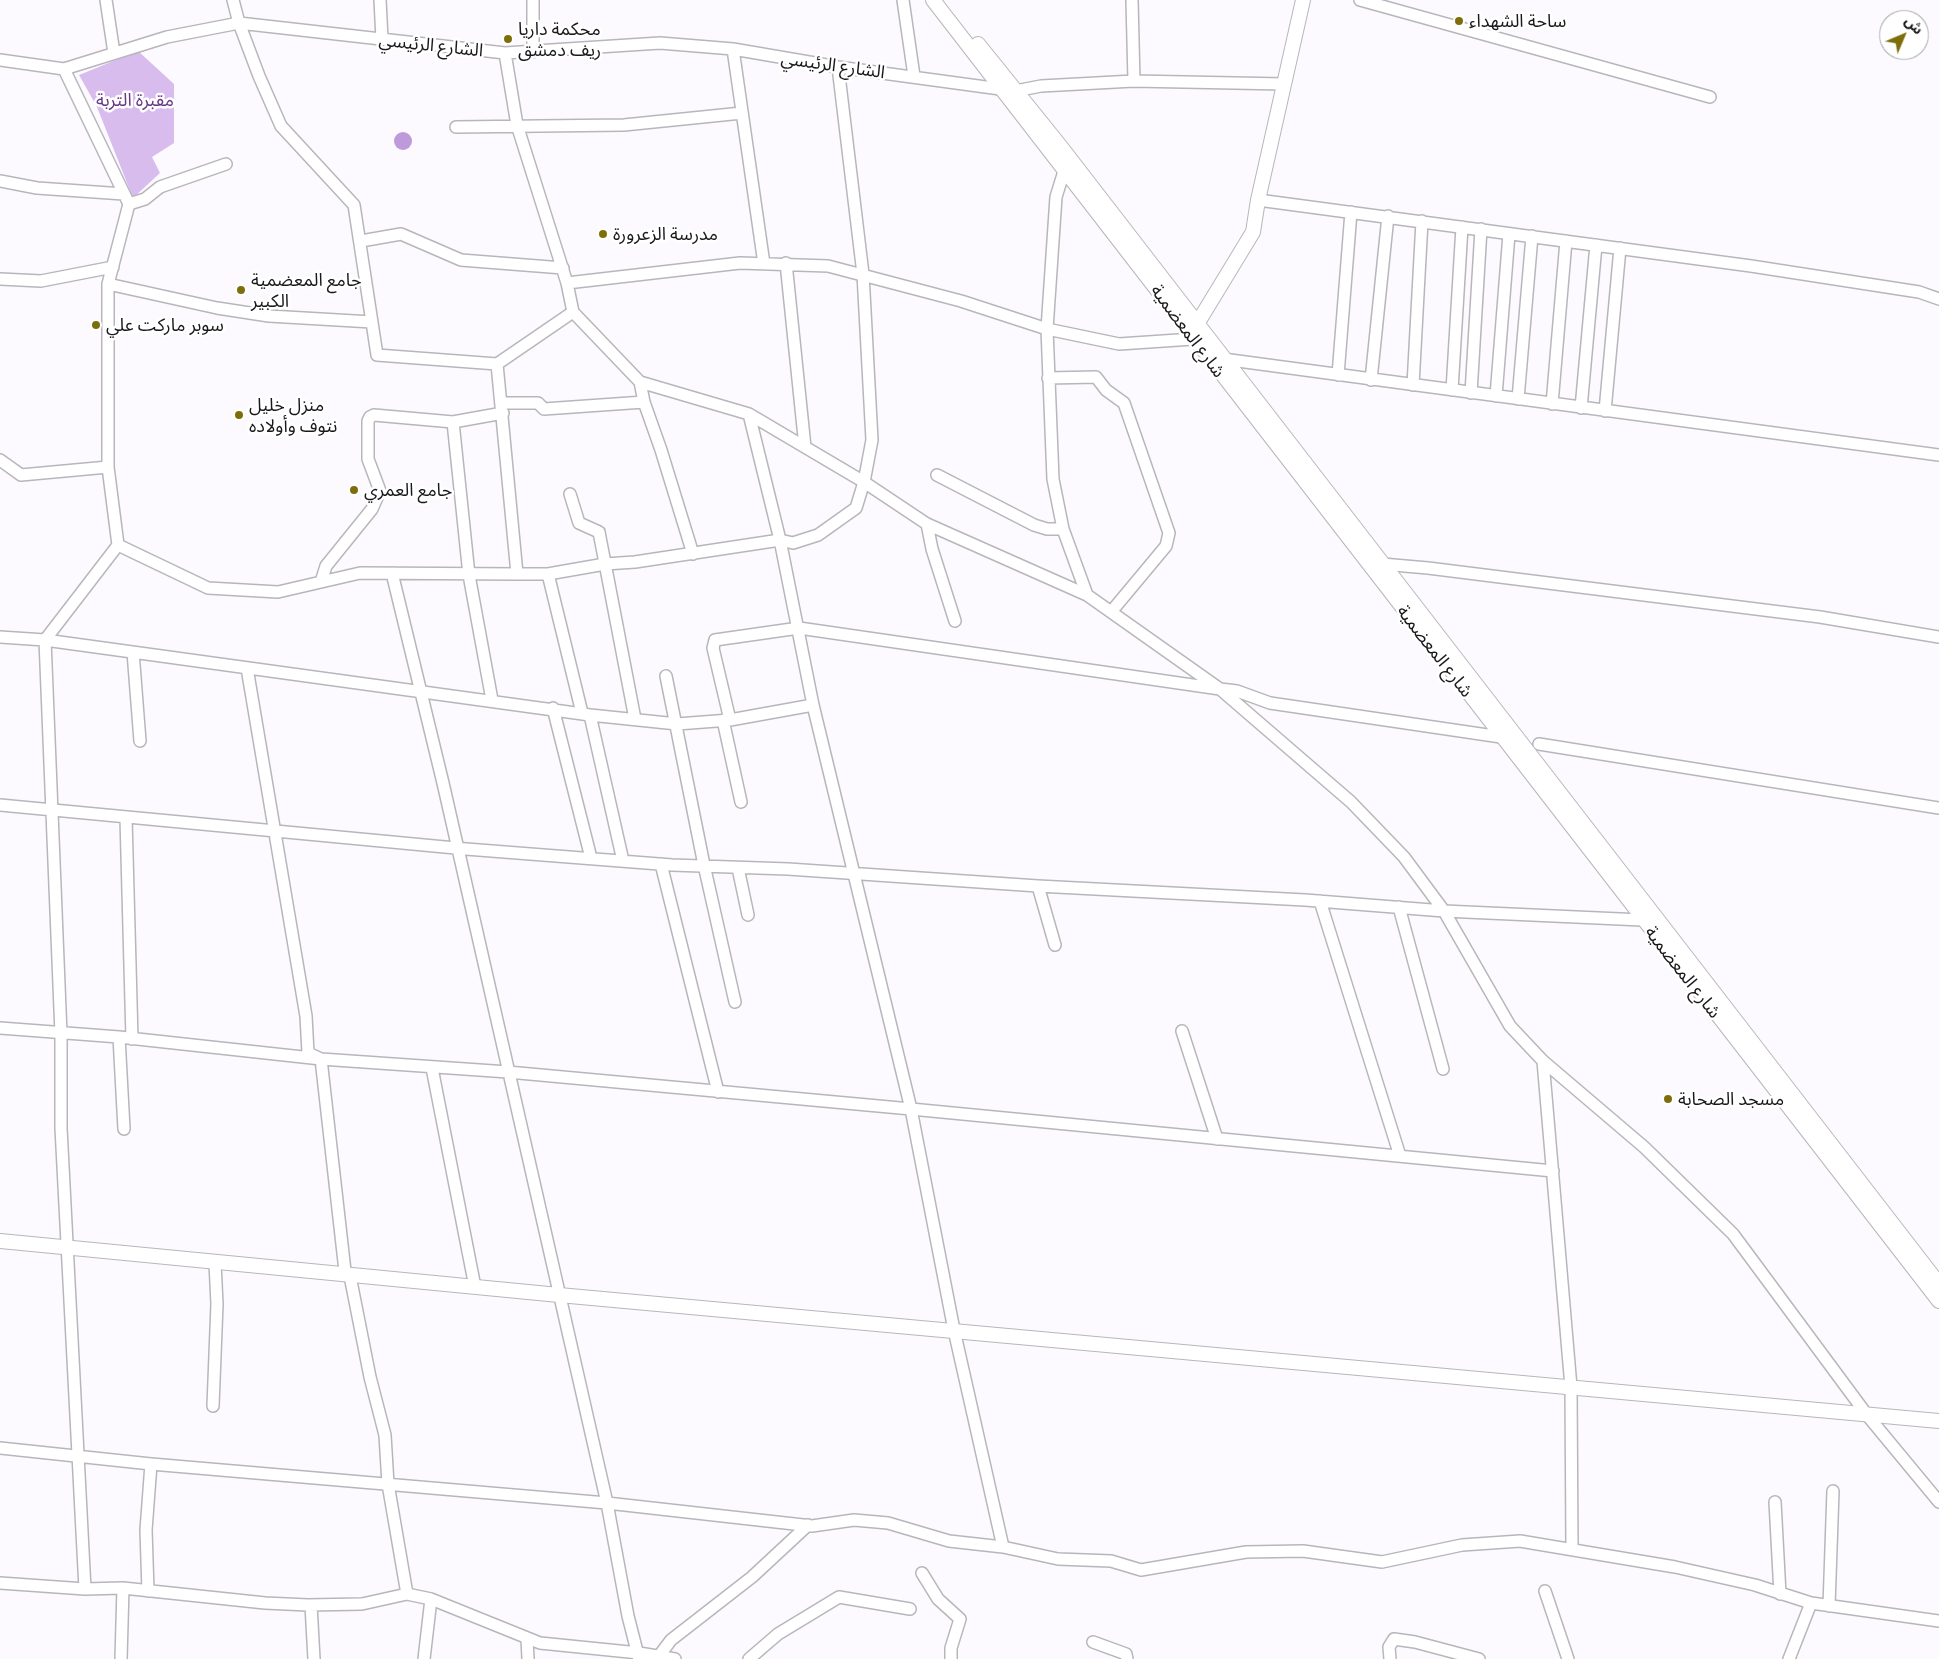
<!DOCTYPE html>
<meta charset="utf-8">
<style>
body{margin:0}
#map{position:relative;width:1939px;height:1659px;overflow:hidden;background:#fcfafe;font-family:"Exo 2","Noto Sans Arabic",sans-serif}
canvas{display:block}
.north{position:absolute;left:1879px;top:10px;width:50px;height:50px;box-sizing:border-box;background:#fff;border:1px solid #a3a3a3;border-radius:50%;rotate:45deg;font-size:14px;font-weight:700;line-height:20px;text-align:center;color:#19181a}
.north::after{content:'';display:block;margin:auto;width:18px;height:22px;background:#7d6e0b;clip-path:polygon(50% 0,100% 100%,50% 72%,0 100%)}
</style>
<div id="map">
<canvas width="1939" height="1659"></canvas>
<div class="north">ش</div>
</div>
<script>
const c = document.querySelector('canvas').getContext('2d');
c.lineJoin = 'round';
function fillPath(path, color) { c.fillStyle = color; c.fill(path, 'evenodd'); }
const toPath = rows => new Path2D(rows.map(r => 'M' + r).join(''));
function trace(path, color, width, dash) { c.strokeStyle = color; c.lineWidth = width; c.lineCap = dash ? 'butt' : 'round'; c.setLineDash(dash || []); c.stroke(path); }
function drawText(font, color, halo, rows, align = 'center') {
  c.font = font + ' "Exo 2","Noto Sans Arabic",sans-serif'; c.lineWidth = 5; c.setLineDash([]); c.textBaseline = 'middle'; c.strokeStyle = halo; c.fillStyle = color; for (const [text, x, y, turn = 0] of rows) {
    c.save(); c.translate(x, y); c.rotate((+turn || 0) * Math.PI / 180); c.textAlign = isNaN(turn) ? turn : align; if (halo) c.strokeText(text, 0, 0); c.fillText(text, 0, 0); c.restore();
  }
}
fillPath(toPath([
 [138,51,174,84,174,143,152,157,160,173,133,198,97,107,79,75]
]), '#d8bcee');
fillPath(toPath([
 '394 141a9 9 0 1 1 18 0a9 9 0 1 1-18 0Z'
]), '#be9adb');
const minor = toPath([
 [106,0,114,53],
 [233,0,239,23,259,76,281,126,354,205,377,355,497,364],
 [380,0,382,39],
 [903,0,914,76],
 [1132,0,1134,81],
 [1360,0,1710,97],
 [733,49,764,264],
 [533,52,533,0],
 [0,60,64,69,167,37,239,23,505,53,660,43,733,49,838,67,1015,91,1041,86,1134,81,1284,84],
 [64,69,129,204,108,284,108,467,118,545,208,588,278,592,360,573,517,574,497,364,573,312,567,283,517,125,505,53],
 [456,127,624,125,742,113],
 [1065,168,1056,197,1047,329,1053,479,1063,529,1087,595],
 [0,181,37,188,124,194],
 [1258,200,1751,266,1919,292,1939,299],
 [129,204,145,199,160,187,226,164],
 [361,241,401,234,461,260,563,268],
 [786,263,805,447],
 [0,279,41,281,113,267],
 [567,283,740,263,828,266,961,301,1047,329,1119,344,1193,339],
 [108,284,217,308,269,316,372,322],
 [573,312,640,382,749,414,864,482,927,524,1087,595,1220,689,1351,802,1404,857,1444,911,1510,1026,1543,1061,1644,1147,1733,1234,1867,1415,1939,1502],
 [1223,359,1939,455],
 [1338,375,1351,212],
 [1048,378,1096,377,1106,390,1124,403,1169,533,1166,546,1111,612],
 [1371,380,1388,216],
 [640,382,644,402,661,450,693,554],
 [1413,385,1422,221],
 [1452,390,1462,227],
 [1471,393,1481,229],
 [1496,396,1509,234],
 [1518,399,1532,236],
 [502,403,538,403,544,409,644,402],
 [1552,404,1566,241],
 [1581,408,1596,245],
 [1605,411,1620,248],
 [749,414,780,540,813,705,911,1109,954,1330,1003,1547],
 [453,422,469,575,492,700],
 [0,460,21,475,108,467],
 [937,475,1034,525,1047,529,1063,529],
 [570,494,579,523,599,532,635,719],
 [927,524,932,549,955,621],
 [1382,564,1428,568,1820,617,1939,637],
 [392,573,443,783,607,1503,628,1616,639,1659],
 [517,574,548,574,605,564,635,562,780,540,793,543,818,535,856,508,864,482,872,440,863,274,838,67],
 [548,574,582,713],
 [321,582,326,566,372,509,380,491,368,459,368,421,370,417,374,415,453,422,503,413],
 [0,637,45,640,590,715,677,724,730,720,813,705],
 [133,652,140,741],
 [247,668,306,1016,308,1053,321,1059,345,1271,350,1276,370,1377,385,1435,388,1484,407,1594],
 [666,676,704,865,735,1002],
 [553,708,591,858],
 [590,715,623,861],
 [723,720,741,802],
 [730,720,713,648,715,640,799,628,1220,689,1237,691,1270,703,1501,737],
 [1539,744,1939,808],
 [0,805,466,849,672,865,788,869,1038,886,1305,900,1444,911,1642,920],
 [126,818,132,1039],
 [661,864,718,1092],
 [738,868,748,915],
 [1038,886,1055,945],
 [1320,901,1400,1156],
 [1399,907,1443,1069],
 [0,1028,119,1037,321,1059,508,1072,911,1109,1553,1171],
 [1182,1031,1217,1139],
 [119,1037,124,1129],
 [1543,1061,1571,1387,1572,1549],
 [432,1068,475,1287],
 [213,1406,217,1304,215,1263],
 [0,1448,151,1464,607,1503,812,1526,854,1520,888,1523,949,1541,1003,1547,1058,1559,1111,1561,1141,1570,1246,1552,1303,1551,1382,1562,1462,1545,1520,1541,1675,1567,1755,1585,1811,1603,1939,1621],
 [1775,1502,1780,1594],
 [922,1573,938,1599,960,1619,951,1648,951,1659],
 [0,1583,85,1589,123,1588,265,1603,308,1605,362,1604,407,1594,431,1599,540,1643,639,1653,675,1659],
 [85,1589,61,1128,61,1034,45,640,118,545],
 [148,1591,146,1530,151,1464],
 [1545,1591,1568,1659],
 [311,1605,314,1659],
 [1829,1606,1833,1491],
 [527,1638,528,1659],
 [1093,1642,1126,1654,1127,1659],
 [659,1656,671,1640,752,1577,808,1525],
 [121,1659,123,1588],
 [424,1659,431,1599],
 [749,1659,778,1634,839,1597,910,1609],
 [1390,1659,1389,1647,1394,1639,1415,1642,1479,1659],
 [1789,1659,1811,1603]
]);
const major = toPath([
 [933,0,1939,1301],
 [978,44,1061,147,1939,1284],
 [1197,324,1253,232,1258,200,1303,0],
 [0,1241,559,1295,1939,1421]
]);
trace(minor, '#b8b6ba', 14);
trace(major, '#b8b6ba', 16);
trace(minor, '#fff', 11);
trace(major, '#fff', 14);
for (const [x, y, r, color] of [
 [1459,21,5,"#7d6e0b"],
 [508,39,5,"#7d6e0b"],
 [603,234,5,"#7d6e0b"],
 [241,290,5,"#7d6e0b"],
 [96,325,5,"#7d6e0b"],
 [239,415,5,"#7d6e0b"],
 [354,490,5,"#7d6e0b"],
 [1668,1099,5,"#7d6e0b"]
]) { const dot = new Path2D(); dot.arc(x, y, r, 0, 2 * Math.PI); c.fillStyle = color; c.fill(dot); trace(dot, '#fff', 2); }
drawText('18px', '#19181a', '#fff', [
 ["ساحة الشهداء",1469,21],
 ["محكمة داريا",518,29],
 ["ريف دمشق",518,50],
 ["مدرسة الزعرورة",613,234],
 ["جامع المعضمية",251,280],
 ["الكبير",251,301],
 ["سوبر ماركت علي",106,325],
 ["منزل خليل",249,405],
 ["نتوف وأولاده",249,426],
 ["جامع العمري",364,490],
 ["مسجد الصحابة",1678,1099]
], 'left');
drawText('18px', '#19181a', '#fff', [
 ["الشارع الرئيسي",431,45,6],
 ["الشارع الرئيسي",833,65,8],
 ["شارع المعضمية",1188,331,53],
 ["شارع المعضمية",1435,651,52],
 ["شارع المعضمية",1683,972,52]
]);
drawText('18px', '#663885', '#fff', [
 ["مقبرة التربة",135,100]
]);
</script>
